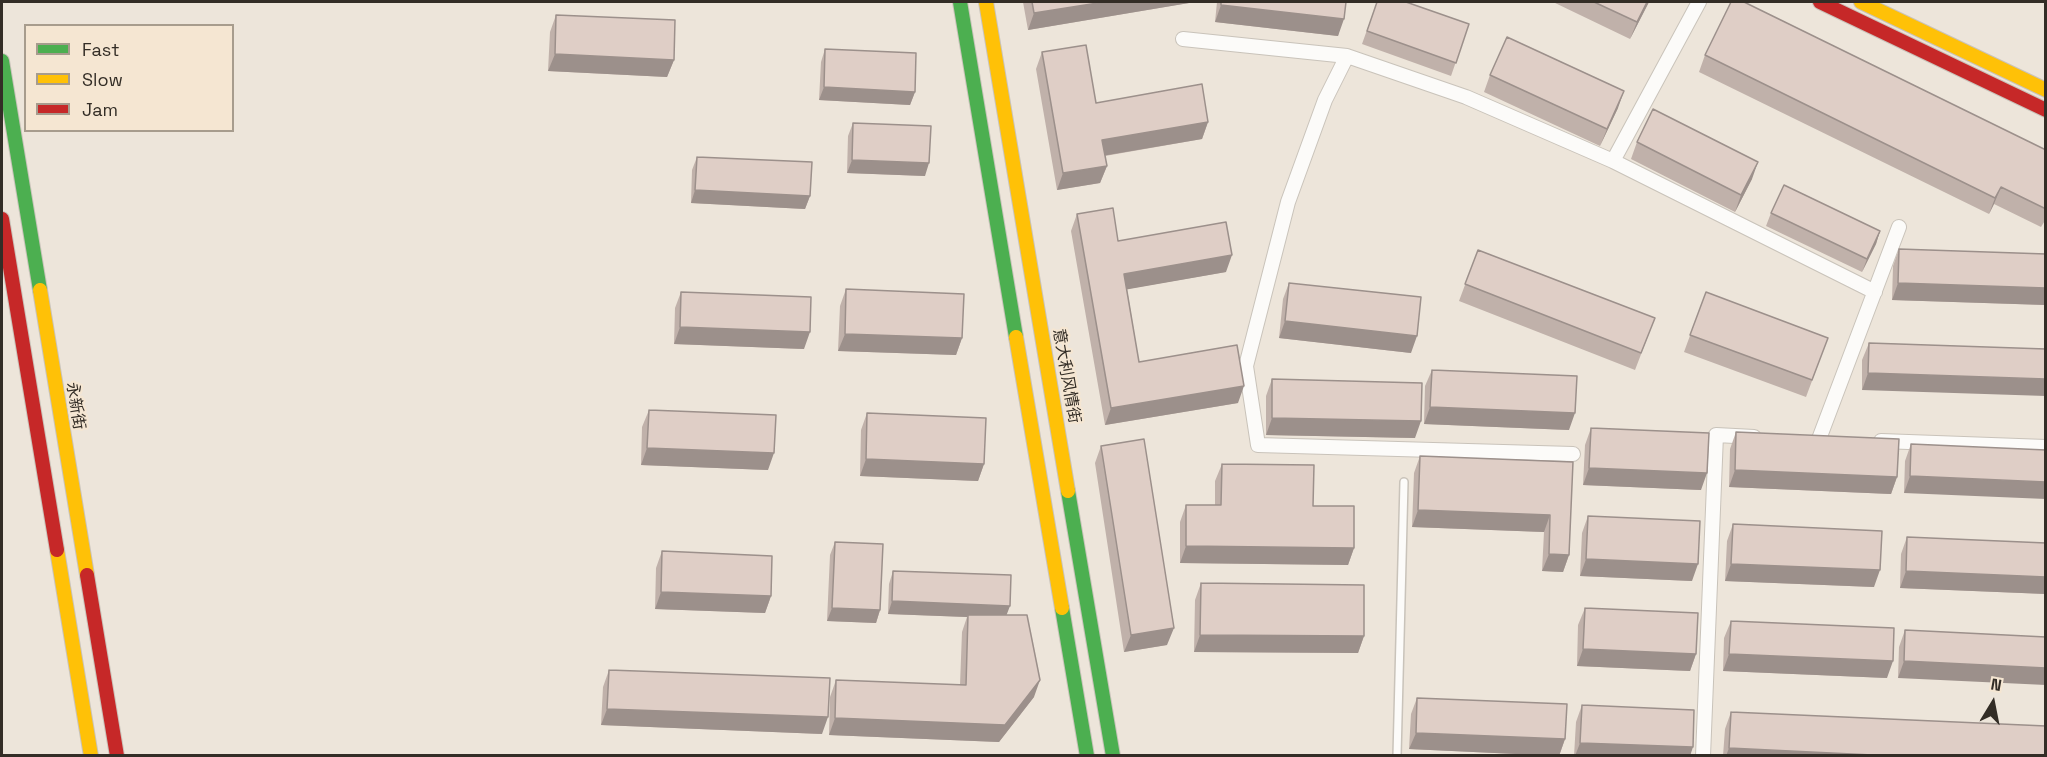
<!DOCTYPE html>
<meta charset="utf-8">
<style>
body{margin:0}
#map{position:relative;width:2047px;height:757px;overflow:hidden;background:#ede5da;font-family:"Space Grotesk",sans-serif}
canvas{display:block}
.frame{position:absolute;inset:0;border:3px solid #332d26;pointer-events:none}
.legend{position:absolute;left:24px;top:24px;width:210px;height:108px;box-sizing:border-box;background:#f5e6d2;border:2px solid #a79c8d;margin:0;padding:8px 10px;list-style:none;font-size:18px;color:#332d26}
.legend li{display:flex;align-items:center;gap:12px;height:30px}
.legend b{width:30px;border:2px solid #a79c8d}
.north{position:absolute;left:1963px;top:673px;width:60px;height:60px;-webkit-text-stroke:4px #f5e6d2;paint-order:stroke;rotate:10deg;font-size:16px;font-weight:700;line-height:24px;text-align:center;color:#332d26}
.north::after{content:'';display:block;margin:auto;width:21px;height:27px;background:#332d26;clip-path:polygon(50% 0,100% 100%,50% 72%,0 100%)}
</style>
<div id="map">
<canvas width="2047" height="757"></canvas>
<div class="frame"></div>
<ul class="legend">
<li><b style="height:8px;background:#4caf50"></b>Fast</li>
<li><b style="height:8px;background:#ffc107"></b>Slow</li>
<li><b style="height:8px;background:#c62828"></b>Jam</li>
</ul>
<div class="north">N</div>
</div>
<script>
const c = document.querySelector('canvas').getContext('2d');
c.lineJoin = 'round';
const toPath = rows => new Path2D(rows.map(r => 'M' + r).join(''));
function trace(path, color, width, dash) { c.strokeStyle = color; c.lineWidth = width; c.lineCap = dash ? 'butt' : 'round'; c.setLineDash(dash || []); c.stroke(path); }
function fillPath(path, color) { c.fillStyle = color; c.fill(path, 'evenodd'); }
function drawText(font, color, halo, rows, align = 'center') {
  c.font = font + ' "Space Grotesk","Noto Sans SC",sans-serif'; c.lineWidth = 4.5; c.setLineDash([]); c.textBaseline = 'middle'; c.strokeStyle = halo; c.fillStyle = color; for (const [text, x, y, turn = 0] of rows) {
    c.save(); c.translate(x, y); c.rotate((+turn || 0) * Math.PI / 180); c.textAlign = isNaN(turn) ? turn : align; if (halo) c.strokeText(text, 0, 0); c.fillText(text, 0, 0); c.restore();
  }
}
const lane = toPath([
 [1397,756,1404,482]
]);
const street = toPath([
 [1183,39,1347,56,1466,97,1613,161,1875,292],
 [1347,56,1325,100,1288,202,1246,366,1258,445,1573,454],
 [1613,161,1699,2],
 [1819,439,1899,227],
 [1881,441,2046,447],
 [1703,756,1716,435,1754,437]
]);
const fast = toPath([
 [960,2,1016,337],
 [2,61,40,290],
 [1068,491,1113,756],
 [1062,608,1087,756]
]);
const slow = toPath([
 [986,2,1068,491],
 [1861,2,2046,90],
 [40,290,87,575],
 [1016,337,1062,608],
 [57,550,91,756]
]);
const jam = toPath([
 [1820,2,2046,110],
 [2,219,57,550],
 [87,575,117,756]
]);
trace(lane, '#c9c3ba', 10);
trace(street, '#c9c3ba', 16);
trace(fast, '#c9c3ba', 16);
trace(slow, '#c9c3ba', 16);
trace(jam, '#c9c3ba', 16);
trace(lane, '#fcfbf9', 7);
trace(street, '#fcfbf9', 14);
trace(fast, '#4caf50', 14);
trace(slow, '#ffc107', 14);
trace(jam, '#c62828', 14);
fillPath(toPath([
 [1023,2,1195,2,1028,30],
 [1217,2,1346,2,1338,36,1215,22],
 [1377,2,1469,24,1451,76,1362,44],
 [1553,2,1649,2,1630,39],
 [556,15,674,60,667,77,548,71,550,32],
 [825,49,915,92,910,105,819,100,821,62],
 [1042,52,1096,103,1208,122,1202,139,1105,156,1107,166,1100,183,1057,190,1036,69],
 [1705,55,2046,150,2046,219,2041,227,1994,204,1989,214,1699,72],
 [1490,75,1618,108,1600,146,1484,92],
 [853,123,925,176,847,173,848,136],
 [1637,142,1752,179,1735,212,1631,159],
 [697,157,810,196,805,209,691,203,692,170],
 [1771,213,1880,231,1876,244,1862,272,1766,226],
 [1077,214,1118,241,1226,272,1127,289,1139,362,1238,403,1105,425,1071,231],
 [1899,249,2046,254,2046,305,1892,300,1893,266],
 [1478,250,1655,318,1635,370,1459,301],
 [1289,283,1411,353,1279,338,1283,299],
 [846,289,962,338,956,355,838,351,840,306],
 [681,292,804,349,674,344,675,308],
 [1706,292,1828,338,1806,397,1684,352],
 [1869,343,2046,349,1862,390,1862,360],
 [1432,370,1569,430,1424,424,1425,386],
 [1272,379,1415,438,1266,435,1266,396],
 [649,410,768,470,641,465,642,427],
 [867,413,984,464,978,481,860,476,861,430],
 [1591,428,1701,490,1583,485,1585,445],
 [1736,432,1897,477,1891,494,1729,487,1730,449],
 [1911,444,2046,450,1904,493,1905,461],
 [1101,446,1167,645,1124,652,1095,463],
 [1420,456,1573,462,1569,555,1563,572,1542,571,1544,532,1412,527,1414,473],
 [1222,464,1313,506,1354,548,1348,565,1180,563,1180,522,1186,505,1215,505,1215,481],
 [1588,516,1692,581,1580,576,1582,533],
 [1733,524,1874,587,1725,581,1727,541],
 [1907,537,2046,543,2046,594,1900,588,1901,554],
 [835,542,880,610,876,623,827,621,830,555],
 [662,551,771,596,765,613,655,609,656,568],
 [893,571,1006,615,1034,697,999,742,829,735,830,697,836,680,960,685,962,632,967,617,888,614,889,584],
 [1201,583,1364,636,1358,653,1194,652,1195,600],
 [1585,608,1696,654,1690,671,1577,666,1578,625],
 [1731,621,1887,678,1723,671,1724,638],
 [1905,630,2046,637,1898,678,1899,647],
 [609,670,822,734,601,725,603,687],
 [1417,698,1565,739,1559,756,1409,749,1411,714],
 [1582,705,1690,756,1574,756,1576,722],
 [1731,712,2046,756,1723,756,1725,729]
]), '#c0b1aa');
fillPath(toPath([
 [1104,2,1195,2,1028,30,1034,13],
 [1647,2,1649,2,1630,39,1637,22],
 [1221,5,1344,19,1338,36,1215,22],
 [555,54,674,60,667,77,548,71],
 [824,87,915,92,910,105,819,100],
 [1624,91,1618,108,1600,146,1607,129],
 [1208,122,1202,139,1096,157,1102,140],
 [852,160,929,163,925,176,847,173],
 [1758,162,1752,179,1735,212,1741,195],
 [1107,166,1100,183,1057,190,1063,173],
 [2001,187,1994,204,1989,214,1995,198],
 [695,190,810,196,805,209,691,203],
 [1880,231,1876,244,1862,272,1867,259],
 [1232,255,1226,272,1118,291,1124,274],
 [1898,283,2046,288,2046,305,1892,300],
 [1285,321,1417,336,1411,353,1279,338],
 [680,327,810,332,804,349,674,344],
 [845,334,962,338,956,355,838,351],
 [1868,373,2046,379,2046,396,1862,390],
 [1244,386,1238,403,1105,425,1111,408],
 [1430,407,1575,413,1569,430,1424,424],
 [1272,418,1421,421,1415,438,1266,435],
 [647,448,774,453,768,470,641,465],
 [866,459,984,464,978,481,860,476],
 [1589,468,1707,473,1701,490,1583,485],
 [1735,470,1897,477,1891,494,1729,487],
 [1910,476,2046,482,2046,499,1904,493],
 [1418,510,1550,515,1544,532,1412,527],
 [1186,546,1354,548,1348,565,1180,563],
 [1549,554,1569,555,1563,572,1542,571],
 [1586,559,1698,564,1692,581,1580,576],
 [1731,564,1880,570,1874,587,1725,581],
 [1906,571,2046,577,2046,594,1900,588],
 [661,592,771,596,765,613,655,609],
 [892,601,1010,606,1005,619,968,615,967,617,888,614],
 [832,608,880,610,876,623,827,621],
 [1174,628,1167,645,1124,652,1131,635],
 [1200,635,1364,636,1358,653,1194,652],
 [1583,649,1696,654,1690,671,1577,666],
 [1729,654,1893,661,1887,678,1723,671],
 [1904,661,2046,668,2046,685,1898,678],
 [1040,680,1034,697,999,742,829,735,835,718],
 [607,709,828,717,822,734,601,725],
 [1416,733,1565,739,1559,756,1409,749],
 [1580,743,1693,747,1690,756,1575,756],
 [1729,748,1893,756,1726,756]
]), '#9c908b');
const building = toPath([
 [1032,2,1104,2,1034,13,1032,2],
 [1221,2,1346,2,1344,19,1221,5,1221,2],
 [1377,2,1406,2,1469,24,1456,63,1367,31,1377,2],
 [1594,2,1647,2,1637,22,1594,2],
 [1731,2,1744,2,2046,150,2046,209,2001,187,1995,198,1705,55,1731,2],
 [556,15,675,20,674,60,555,54,556,15],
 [1507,37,1624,91,1607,129,1490,75,1507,37],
 [1086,45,1096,103,1202,84,1208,122,1102,140,1107,166,1063,173,1042,52,1086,45],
 [825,49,916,53,915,92,824,87,825,49],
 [1653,109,1758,162,1741,195,1637,142,1653,109],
 [853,123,931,126,929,163,852,160,853,123],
 [697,157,812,162,810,196,695,190,697,157],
 [1784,185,1880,231,1867,259,1771,213,1784,185],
 [1113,208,1118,241,1226,222,1232,255,1124,274,1139,362,1237,345,1244,386,1111,408,1077,214,1113,208],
 [1899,249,2046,254,2046,288,1898,283,1899,249],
 [1478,250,1655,318,1641,353,1465,284,1478,250],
 [1289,283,1421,297,1417,336,1285,321,1289,283],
 [846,289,964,294,962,338,845,334,846,289],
 [681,292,811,297,810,332,680,327,681,292],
 [1706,292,1828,338,1812,380,1690,335,1706,292],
 [1869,343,2046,349,2046,379,1868,373,1869,343],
 [1432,370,1577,376,1575,413,1430,407,1432,370],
 [1272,379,1422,383,1421,421,1272,418,1272,379],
 [649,410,776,415,774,453,647,448,649,410],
 [867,413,986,418,984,464,866,459,867,413],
 [1591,428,1709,433,1707,473,1589,468,1591,428],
 [1736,432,1899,439,1897,477,1735,470,1736,432],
 [1144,439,1174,628,1131,635,1101,446,1144,439],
 [1911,444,2046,450,2046,482,1910,476,1911,444],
 [1420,456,1573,462,1569,555,1549,554,1550,515,1418,510,1420,456],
 [1222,464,1314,465,1313,506,1354,506,1354,548,1186,546,1186,505,1221,505,1222,464],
 [1588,516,1700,521,1698,564,1586,559,1588,516],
 [1733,524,1882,531,1880,570,1731,564,1733,524],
 [1907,537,2046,543,2046,577,1906,571,1907,537],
 [835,542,883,544,880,610,832,608,835,542],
 [662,551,772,556,771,596,661,592,662,551],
 [893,571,1011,575,1010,606,892,601,893,571],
 [1201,583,1364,585,1364,636,1200,635,1201,583],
 [1585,608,1698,613,1696,654,1583,649,1585,608],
 [968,615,1027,615,1040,680,1005,725,835,718,836,680,966,685,968,615],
 [1731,621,1894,628,1893,661,1729,654,1731,621],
 [1905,630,2046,637,2046,668,1904,661,1905,630],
 [609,670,830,678,828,717,607,709,609,670],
 [1417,698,1567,704,1565,739,1416,733,1417,698],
 [1582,705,1694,710,1693,747,1580,743,1582,705],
 [1731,712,2046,726,2046,756,1893,756,1729,748,1731,712]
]);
fillPath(building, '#dfcec6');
trace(building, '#9c908b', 1.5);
drawText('16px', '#332d26', '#f5e6d2', [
 ["意大利风情街",1066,376,80],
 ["永新街",75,406,81]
]);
</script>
